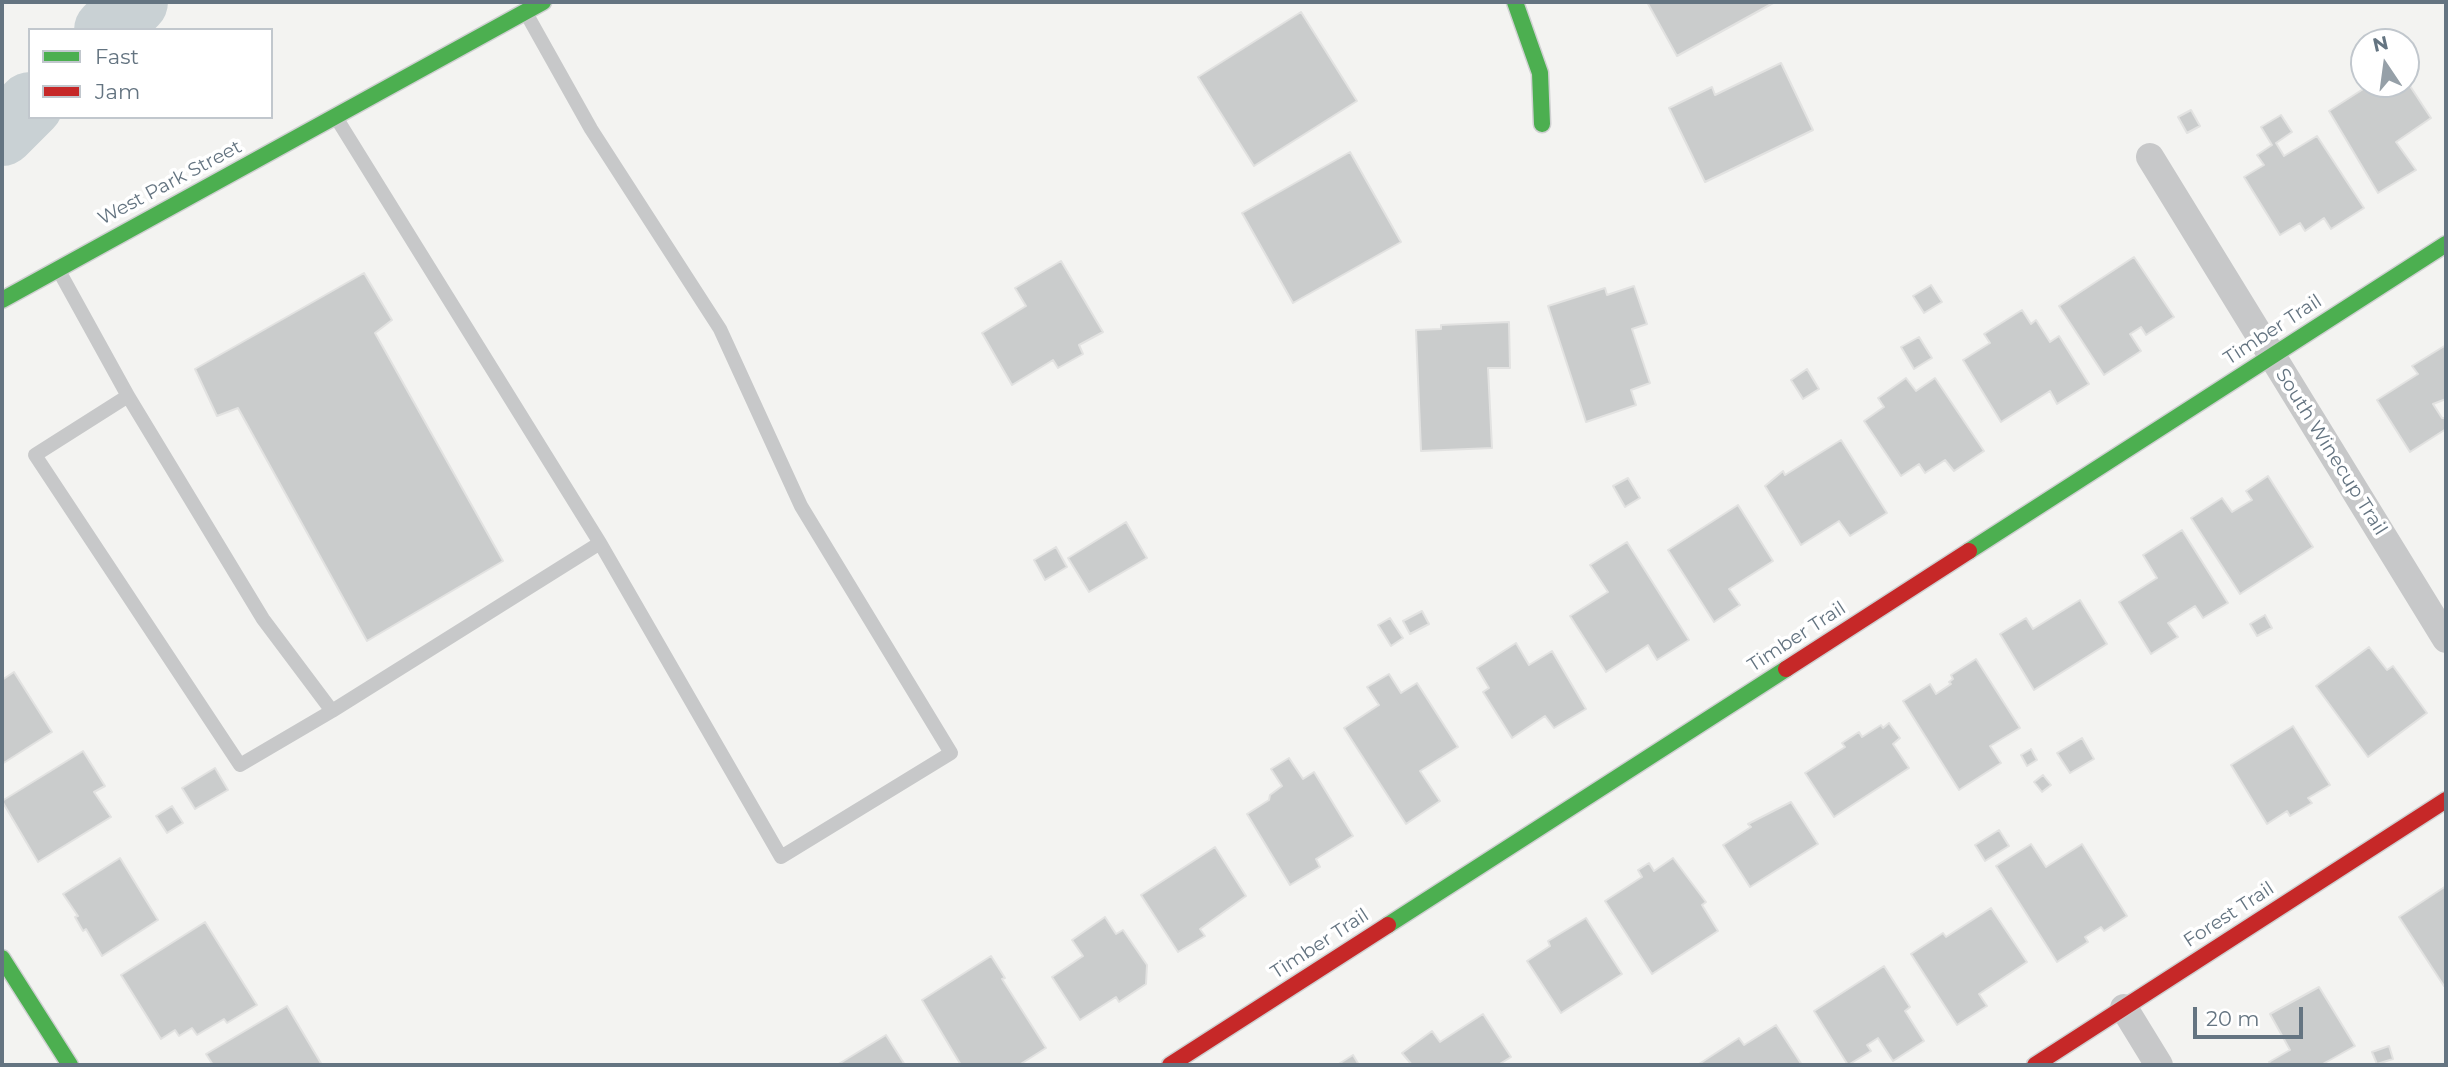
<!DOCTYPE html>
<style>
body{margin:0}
#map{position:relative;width:2448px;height:1067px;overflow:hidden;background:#f3f3f1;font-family:Montserrat,sans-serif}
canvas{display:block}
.frame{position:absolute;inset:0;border:4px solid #647481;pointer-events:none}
.legend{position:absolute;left:28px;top:28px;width:245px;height:91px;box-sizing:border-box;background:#fff;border:2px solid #c1c7cd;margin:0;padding:9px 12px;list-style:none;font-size:21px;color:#647481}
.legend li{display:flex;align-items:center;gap:14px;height:35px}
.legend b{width:35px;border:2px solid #c1c7cd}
.north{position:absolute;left:2350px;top:28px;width:70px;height:70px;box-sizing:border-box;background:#fff;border:2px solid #c1c7cd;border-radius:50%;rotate:347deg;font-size:19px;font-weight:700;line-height:28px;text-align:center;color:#647481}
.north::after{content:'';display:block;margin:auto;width:24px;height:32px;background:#96a0a8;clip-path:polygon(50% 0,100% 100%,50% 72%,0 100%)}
.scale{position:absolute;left:2193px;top:1007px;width:110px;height:32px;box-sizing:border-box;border:4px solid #647481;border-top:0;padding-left:9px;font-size:21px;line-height:24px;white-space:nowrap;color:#647481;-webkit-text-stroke:5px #fff;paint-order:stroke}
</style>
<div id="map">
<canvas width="2448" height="1067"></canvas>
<div class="frame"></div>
<ul class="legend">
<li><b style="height:9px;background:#4caf50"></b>Fast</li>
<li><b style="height:9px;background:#c62828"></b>Jam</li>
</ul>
<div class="north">N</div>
<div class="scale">20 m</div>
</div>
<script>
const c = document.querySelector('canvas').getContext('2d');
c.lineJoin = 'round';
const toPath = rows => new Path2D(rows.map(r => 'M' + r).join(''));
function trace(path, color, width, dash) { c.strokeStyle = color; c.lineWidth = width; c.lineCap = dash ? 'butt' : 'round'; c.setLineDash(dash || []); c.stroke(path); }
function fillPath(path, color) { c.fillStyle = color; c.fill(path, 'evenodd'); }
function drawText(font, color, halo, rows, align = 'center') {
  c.font = font + ' Montserrat,sans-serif'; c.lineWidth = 7; c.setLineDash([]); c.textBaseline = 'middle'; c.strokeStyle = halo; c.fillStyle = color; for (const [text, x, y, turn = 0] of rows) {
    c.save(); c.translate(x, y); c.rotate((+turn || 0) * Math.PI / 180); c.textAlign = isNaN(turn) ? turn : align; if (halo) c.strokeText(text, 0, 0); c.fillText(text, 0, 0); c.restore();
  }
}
trace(toPath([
 [107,30,135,2],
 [2,133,30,105]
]), '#c9d1d4', 66);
const building = toPath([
 [1647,2,1775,2,1677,56,1647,2],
 [1301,12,1357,101,1254,166,1198,77,1301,12],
 [1781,63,1813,130,1705,182,1669,108,1712,87,1715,95,1781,63],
 [2406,80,2431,118,2396,142,2416,170,2378,193,2329,111,2371,84,2406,84,2406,80],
 [2191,110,2200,126,2187,133,2178,117,2191,110],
 [2281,115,2292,132,2276,143,2284,156,2317,136,2364,208,2331,229,2324,218,2305,231,2300,223,2280,235,2244,177,2264,165,2257,155,2272,145,2261,127,2281,115],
 [1350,152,1401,242,1293,303,1242,213,1350,152],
 [2134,257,2174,317,2146,335,2141,327,2130,334,2141,351,2104,375,2059,306,2134,257],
 [1061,261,1103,332,1079,345,1083,354,1058,368,1053,360,1012,385,982,333,1026,306,1015,288,1061,261],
 [364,273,392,320,375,333,503,561,367,641,238,408,217,416,195,369,364,273],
 [1931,285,1942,302,1924,313,1913,296,1931,285],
 [1634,286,1647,324,1632,329,1650,383,1631,390,1636,405,1586,422,1548,306,1605,288,1607,295,1634,286],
 [2022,310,2031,324,2036,320,2050,342,2059,336,2089,384,2057,404,2050,391,2001,422,1963,360,1990,343,1984,334,2022,310],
 [1509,322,1510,368,1488,368,1492,448,1421,451,1416,330,1441,329,1441,325,1509,322],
 [1919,337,1932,358,1914,369,1901,347,1919,337],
 [2446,345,2446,399,2433,404,2442,418,2446,418,2446,429,2410,452,2377,400,2418,374,2412,366,2446,345],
 [1807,369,1819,389,1803,399,1791,380,1807,369],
 [1906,378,1916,391,1935,378,1984,451,1954,471,1945,460,1925,473,1919,464,1901,476,1864,421,1884,407,1878,398,1906,378],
 [1841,440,1887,513,1850,536,1839,521,1801,545,1765,486,1783,471,1785,475,1841,440],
 [2268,476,2313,547,2240,594,2191,518,2222,498,2232,512,2252,500,2246,491,2268,476],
 [1628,478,1640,498,1625,507,1613,486,1628,478],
 [1738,505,1773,561,1729,589,1740,605,1714,622,1668,550,1738,505],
 [1126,522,1147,558,1089,592,1068,558,1126,522],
 [2182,530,2228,603,2203,618,2195,606,2168,623,2178,637,2151,654,2119,602,2157,578,2143,555,2182,530],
 [1627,542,1689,640,1657,660,1648,645,1606,672,1570,616,1608,592,1590,565,1627,542],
 [1056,547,1067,567,1045,580,1034,560,1056,547],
 [2080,600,2107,644,2034,690,2000,634,2026,618,2033,629,2080,600],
 [1422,611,1429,624,1410,634,1403,621,1422,611],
 [2265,615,2272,628,2257,636,2250,624,2265,615],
 [1390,618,1403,638,1391,646,1378,625,1390,618],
 [1516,643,1529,665,1552,651,1586,709,1554,728,1545,716,1512,738,1483,692,1489,688,1477,668,1516,643],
 [2369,647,2387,670,2393,666,2427,713,2368,757,2316,686,2369,647],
 [1976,659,2020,728,1990,746,2001,763,1959,790,1903,701,1930,684,1936,694,1951,684,1949,682,1953,679,1951,675,1976,659],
 [14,672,52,732,2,764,2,680,14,672],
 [1389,674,1401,693,1417,683,1458,747,1420,771,1440,801,1406,824,1344,728,1379,705,1367,687,1389,674],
 [1889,723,1900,738,1893,744,1909,768,1834,817,1805,773,1845,747,1842,743,1859,732,1862,737,1881,725,1883,728,1889,723],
 [2293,726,2330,785,2308,798,2312,803,2290,816,2287,811,2267,824,2231,765,2293,726],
 [2082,738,2094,759,2070,773,2057,753,2082,738],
 [2031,749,2037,760,2027,766,2021,755,2031,749],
 [83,751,105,786,94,792,111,817,38,862,2,801,83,751],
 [1289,758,1303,779,1314,772,1353,836,1316,859,1320,867,1290,885,1247,814,1269,800,1270,795,1282,786,1271,769,1289,758],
 [215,768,228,790,195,809,182,788,215,768],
 [2043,775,2051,785,2042,792,2034,782,2043,775],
 [1791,802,1818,844,1750,887,1723,845,1751,827,1748,824,1791,802],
 [172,806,183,823,167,833,156,816,172,806],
 [1999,830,2009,846,1985,861,1975,845,1999,830],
 [2031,844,2046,867,2082,844,2127,916,2104,931,2101,927,2085,937,2088,942,2057,962,1996,866,2031,844],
 [1215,847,1246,896,1200,929,1205,936,1178,952,1141,895,1215,847],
 [120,858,158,920,102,956,86,929,83,931,75,917,78,916,63,894,120,858],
 [1673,858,1706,902,1702,905,1718,931,1652,974,1605,901,1642,877,1638,870,1649,863,1654,871,1673,858],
 [2446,886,2446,984,2444,986,2399,917,2446,886],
 [1991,908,2027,962,1979,994,1987,1006,1957,1025,1911,954,1943,933,1946,937,1991,908],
 [1105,917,1116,934,1123,930,1147,965,1146,984,1119,1002,1116,997,1080,1020,1052,977,1083,956,1072,940,1105,917],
 [1586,918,1622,974,1561,1013,1527,961,1550,946,1548,941,1586,918],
 [205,922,257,1005,227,1023,224,1019,197,1035,192,1028,179,1036,175,1030,161,1039,121,975,205,922],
 [991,956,1005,978,1002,979,1046,1048,1019,1065,961,1065,922,1000,991,956],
 [1884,966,1910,1007,1905,1011,1924,1041,1893,1061,1878,1038,1867,1045,1871,1051,1848,1065,1814,1011,1884,966],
 [2319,987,2355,1046,2321,1065,2271,1065,2269,1062,2290,1050,2270,1014,2319,987],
 [287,1006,322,1065,213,1065,206,1054,287,1006],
 [1483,1014,1511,1057,1498,1065,1412,1065,1402,1053,1432,1031,1440,1042,1483,1014],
 [1776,1025,1802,1065,1699,1064,1739,1038,1744,1045,1776,1025],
 [886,1035,905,1065,837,1065,886,1035],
 [2389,1046,2393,1059,2377,1064,2372,1052,2389,1046],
 [1353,1055,1359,1065,1337,1065,1353,1055]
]);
fillPath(building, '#cacccc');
trace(building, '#e2e2e1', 2);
const fast = toPath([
 [1515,2,1540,73,1542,124],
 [2,300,543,2],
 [1969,551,2446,244],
 [1388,925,1786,669],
 [2,958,70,1065]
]);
const jam = toPath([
 [1786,669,1969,551],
 [1170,1065,1388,925],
 [2035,1065,2446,800]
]);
trace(fast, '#cfd0d1', 19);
trace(jam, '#cfd0d1', 19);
trace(toPath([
 [526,13,591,129,720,329,801,506,951,753,781,857,600,543],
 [59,271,128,396,263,619,332,711,600,543,337,119],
 [128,396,35,455,240,765,332,711]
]), '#c7c8c9', 14);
trace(toPath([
 [2150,157,2446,639],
 [2124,1008,2159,1065]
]), '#c7c8c9', 28);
trace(fast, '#4caf50', 16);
trace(jam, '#c62828', 16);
drawText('19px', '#647481', '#fff', [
 ["West Park Street",170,183,-28],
 ["Timber Trail",2273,330,-33],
 ["South Winecup Trail",2331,452,58],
 ["Timber Trail",1797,637,-33],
 ["Forest Trail",2229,915,-33],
 ["Timber Trail",1320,944,-33]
]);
</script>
